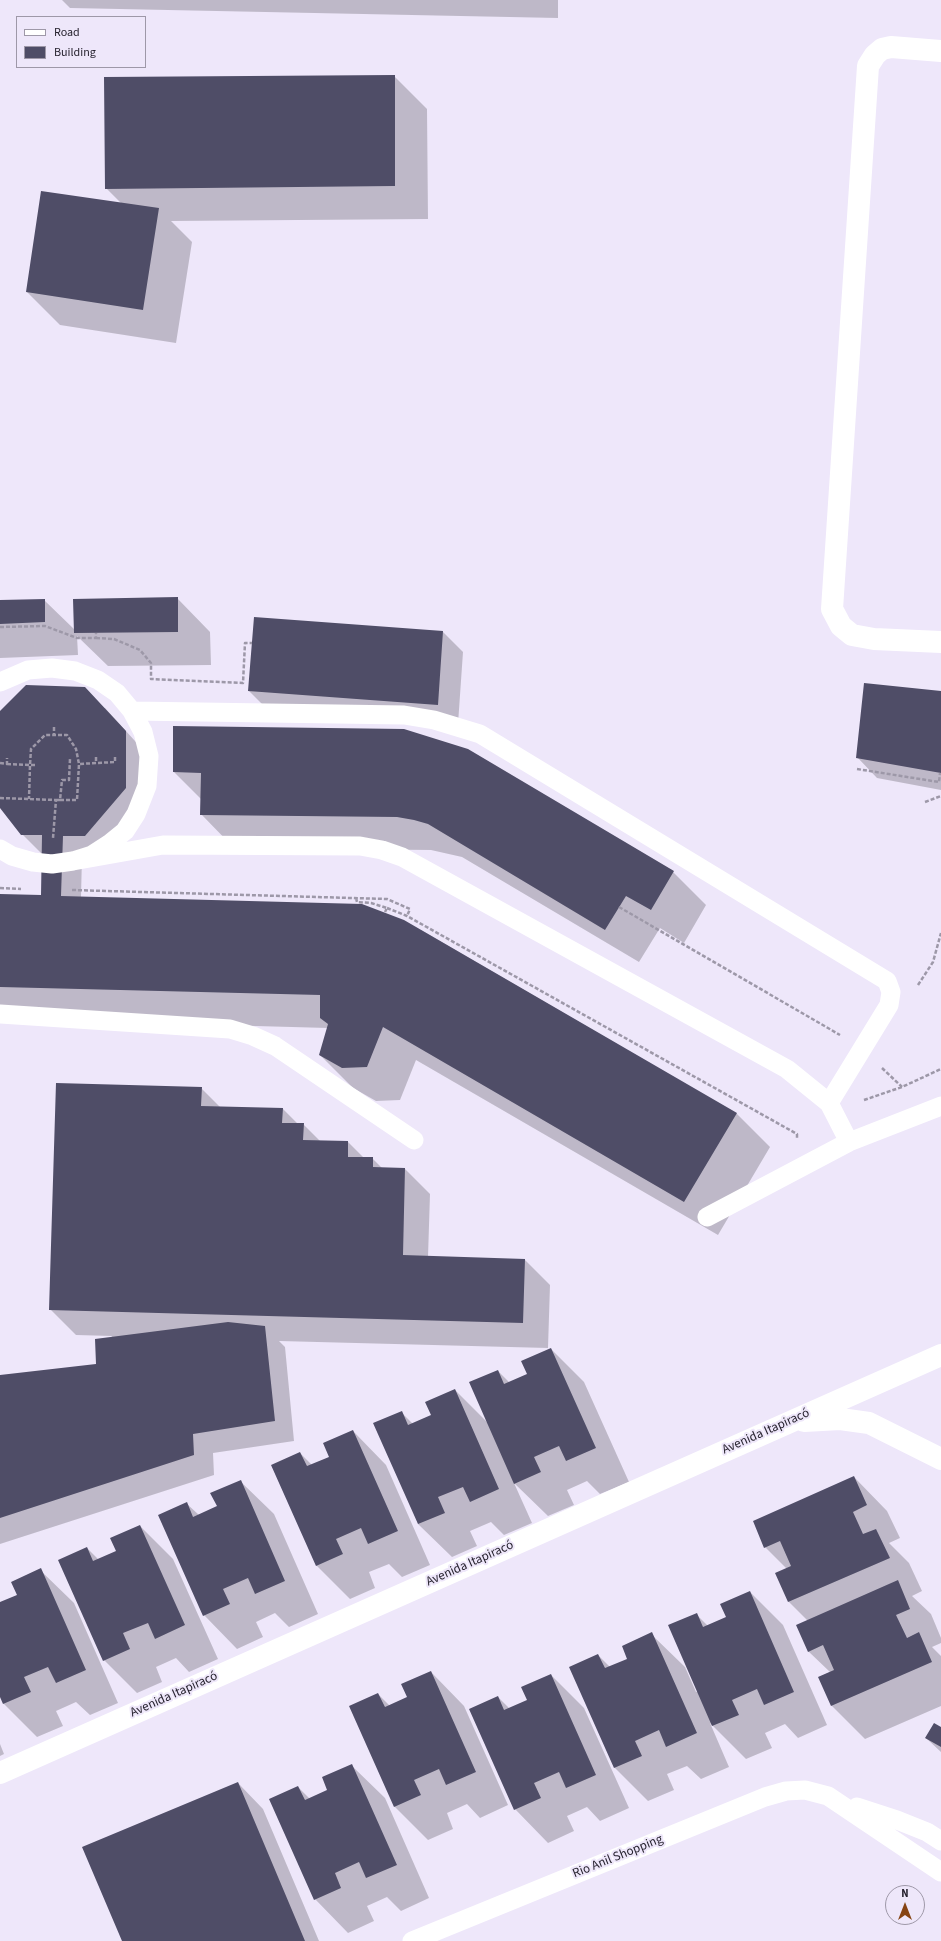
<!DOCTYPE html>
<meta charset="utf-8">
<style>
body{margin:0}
#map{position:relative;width:941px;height:1941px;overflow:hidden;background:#eee7fa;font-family:"Source Sans 3",sans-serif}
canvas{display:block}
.legend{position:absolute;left:16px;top:16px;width:130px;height:52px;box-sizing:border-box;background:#eee7fa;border:1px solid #9e98a8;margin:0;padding:5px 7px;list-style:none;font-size:12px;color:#26222e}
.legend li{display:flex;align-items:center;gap:8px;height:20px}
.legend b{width:20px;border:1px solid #9e98a8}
.north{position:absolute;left:885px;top:1885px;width:40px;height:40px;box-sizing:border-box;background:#eee7fa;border:1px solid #9e98a8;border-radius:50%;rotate:0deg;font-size:11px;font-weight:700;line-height:16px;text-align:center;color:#26222e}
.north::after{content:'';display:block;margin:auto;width:14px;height:18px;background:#864414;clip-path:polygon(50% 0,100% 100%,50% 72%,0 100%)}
</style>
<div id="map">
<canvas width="941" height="1941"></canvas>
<ul class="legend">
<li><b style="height:5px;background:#fff"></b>Road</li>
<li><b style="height:11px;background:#4f4d67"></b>Building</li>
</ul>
<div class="north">N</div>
</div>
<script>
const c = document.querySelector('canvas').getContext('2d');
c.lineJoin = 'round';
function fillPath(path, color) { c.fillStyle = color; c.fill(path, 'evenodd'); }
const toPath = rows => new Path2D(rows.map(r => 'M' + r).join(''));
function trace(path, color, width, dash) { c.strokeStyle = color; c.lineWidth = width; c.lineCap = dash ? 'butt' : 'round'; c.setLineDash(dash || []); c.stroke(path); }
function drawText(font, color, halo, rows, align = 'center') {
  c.font = font + ' "Source Sans 3",sans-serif'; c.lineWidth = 4; c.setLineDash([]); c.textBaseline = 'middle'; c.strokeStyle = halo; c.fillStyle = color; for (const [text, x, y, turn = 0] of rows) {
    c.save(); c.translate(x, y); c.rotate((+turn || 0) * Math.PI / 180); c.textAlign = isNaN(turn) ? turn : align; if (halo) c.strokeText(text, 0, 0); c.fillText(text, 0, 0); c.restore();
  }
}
fillPath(toPath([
 [62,0,558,0,558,18,70,8],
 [394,76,427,109,428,219,171,221,192,242,176,343,60,325,27,292,121,203,106,188],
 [177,598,210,632,211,665,108,666,77,636,78,655,0,658,0,601,44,600,75,630],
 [255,619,443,632,463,652,458,724,269,711,249,691],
 [941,692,941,790,877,778,857,757],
 [105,708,145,752,145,809,82,856,81,897,421,930,737,1114,770,1147,718,1235,416,1060,400,1100,376,1101,353,1088,320,1055,328,1028,0,1019,0,895,43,896,43,855,22,834,0,807,0,713],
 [174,727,673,872,706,905,684,943,660,928,639,962,462,857,431,850,234,848,201,814,201,799,174,772],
 [201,1088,220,1107,283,1109,298,1124,303,1124,321,1142,348,1142,364,1158,372,1158,382,1168,405,1169,430,1194,428,1257,525,1260,550,1285,548,1348,279,1341,285,1347,294,1441,213,1453,214,1475,0,1544,0,1376,97,1365,112,1336,76,1335,51,1310],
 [551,1349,584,1382,629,1482,600,1494,587,1481,567,1490,574,1505,548,1516,514,1483,532,1523,504,1535,491,1522,470,1531,477,1546,452,1557,418,1524,401,1412,413,1424,432,1416,455,1390,489,1424,498,1371,510,1383,529,1375],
 [353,1431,386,1465,430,1565,402,1577,389,1564,369,1572,375,1588,350,1599,317,1566,272,1466,300,1453,312,1465,330,1457],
 [854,1477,887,1511,900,1538,889,1543,909,1563,922,1591,912,1596,931,1614,941,1638,941,1643,932,1647,941,1656,941,1706,865,1739,832,1706,819,1677,830,1672,808,1651,808,1621,789,1602,776,1573,787,1569,765,1547],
 [240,1481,274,1514,318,1614,289,1627,275,1613,256,1622,263,1637,237,1649,204,1615,187,1504,199,1515,218,1507],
 [140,1526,173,1559,218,1659,189,1672,176,1658,156,1667,162,1682,137,1693,104,1660,87,1548,99,1560,117,1552],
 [40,1570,74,1603,118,1703,90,1715,76,1702,56,1711,63,1726,37,1737,4,1704,0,1695,0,1603,18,1595],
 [750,1592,783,1625,827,1725,798,1738,785,1724,765,1733,772,1748,746,1759,710,1723,729,1767,701,1779,687,1766,667,1774,674,1790,648,1801,615,1768,571,1668,598,1655,610,1667,629,1659,651,1634,685,1667,696,1692,698,1691,696,1614,708,1626,727,1618],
 [431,1672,464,1706,508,1805,480,1818,467,1804,447,1813,453,1829,428,1840,395,1807,378,1694,390,1706,408,1698],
 [551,1675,584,1708,629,1808,600,1821,587,1807,567,1816,574,1831,548,1843,515,1809,498,1697,510,1709,529,1701],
 [941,1728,941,1752,926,1738],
 [0,1744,4,1754,0,1756],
 [351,1765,385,1798,429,1898,401,1911,387,1897,367,1906,374,1921,348,1933,315,1899,298,1787,310,1799,329,1791],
 [238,1783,263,1809,319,1941,123,1941]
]), '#0003');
fillPath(toPath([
 [395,75,395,186,105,189,104,77],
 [41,191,159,208,143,310,26,292],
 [178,597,178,632,74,633,73,599],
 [45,599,45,622,0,624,0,600],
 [254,617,443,631,438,705,248,691],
 [864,683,941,691,941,773,856,758],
 [26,685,85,687,126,731,126,788,85,836,63,836,61,896,362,904,404,920,737,1113,684,1202,383,1027,367,1067,342,1068,319,1055,328,1024,320,1018,320,995,0,987,0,894,41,895,42,835,21,835,0,808,0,711],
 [173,726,404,729,468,749,674,871,651,910,626,896,605,930,428,824,414,820,397,817,200,815,201,773,173,772],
 [56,1083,202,1087,201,1106,283,1108,282,1123,304,1123,303,1140,348,1141,348,1157,373,1157,373,1167,405,1168,403,1255,525,1259,523,1323,49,1310],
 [228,1322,265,1326,275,1421,193,1434,194,1455,0,1518,0,1375,96,1364,95,1339],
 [551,1348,596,1448,566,1461,559,1446,534,1457,541,1472,514,1484,469,1382,498,1370,504,1384,527,1374,521,1361],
 [455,1389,499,1489,470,1502,463,1487,438,1497,445,1513,418,1524,373,1423,402,1411,408,1425,431,1415,425,1402],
 [353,1430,398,1531,368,1544,361,1528,336,1539,343,1554,316,1566,271,1465,300,1452,307,1466,329,1457,323,1443],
 [854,1476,867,1505,853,1512,863,1534,876,1529,890,1558,788,1602,775,1573,791,1566,780,1541,764,1548,753,1521],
 [241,1480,285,1581,255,1594,248,1578,223,1589,230,1604,203,1616,158,1515,187,1502,193,1517,217,1506,210,1493],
 [140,1525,185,1625,155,1639,148,1623,123,1633,130,1649,103,1661,58,1560,87,1547,93,1561,116,1551,110,1538],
 [41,1568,86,1670,56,1683,48,1667,24,1677,31,1692,3,1704,0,1697,0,1602,17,1595,11,1582],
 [898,1580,910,1609,896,1615,907,1638,919,1632,932,1662,831,1706,818,1677,834,1670,823,1645,808,1652,796,1625],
 [750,1591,794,1692,764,1705,757,1689,732,1700,739,1715,712,1726,668,1625,697,1613,703,1627,726,1617,720,1604],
 [652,1632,697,1733,666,1747,659,1730,635,1741,642,1756,614,1768,569,1667,598,1654,605,1668,627,1659,622,1646],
 [431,1671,476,1772,446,1785,439,1769,414,1780,421,1795,394,1807,349,1706,378,1693,385,1707,407,1697,401,1684],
 [551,1674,596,1775,566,1788,559,1772,534,1783,541,1798,514,1810,469,1709,498,1696,504,1710,527,1700,521,1687],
 [934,1723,941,1727,941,1747,925,1738],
 [352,1764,397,1865,366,1878,359,1862,335,1873,341,1888,314,1900,269,1799,298,1786,305,1800,327,1790,322,1777],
 [238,1782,305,1941,122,1941,82,1847]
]), '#4f4d67');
trace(toPath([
 [0,627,45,626,77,638,96,638,96,633],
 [96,638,114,639,140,650,151,663,151,679,243,683,245,643,252,643],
 [54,727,54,735,67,735,76,749,79,764,115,762,115,756],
 [96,757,96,762],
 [0,763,7,764,7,758],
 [7,764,30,765,29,799],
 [35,765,30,765,31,749,45,735,54,735],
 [857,769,939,782,940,773],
 [0,798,56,800,53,838],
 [56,800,60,800,62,780,69,780,70,759],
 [60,800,77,800,79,764],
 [925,802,941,796],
 [0,888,21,889],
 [72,890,387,899,410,909,407,916],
 [356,898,357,902,371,903,387,908,385,912],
 [619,907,840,1035],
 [387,908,407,916,797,1134,797,1139],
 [918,985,933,962,941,933],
 [882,1068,902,1087],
 [864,1100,902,1087,941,1069]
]), '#9d98a8', 2.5, [4, 2]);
trace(toPath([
 [0,682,28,670,52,668,75,671,98,680,117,693,132,711,143,732,149,756,147,786,136,814,125,831,109,844,92,855,73,861,52,864,33,862,12,856,0,849],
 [132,711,404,715,434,720,480,734,887,981,891,992,889,1005,829,1103],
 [73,861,163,845,360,846,382,850,402,857,787,1069,829,1103,849,1142],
 [0,1014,230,1029,253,1036,275,1046,414,1140],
 [707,1217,849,1142,941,1106],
 [857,1807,897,1820,927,1832,941,1841],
 [412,1941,765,1797,786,1791,805,1790,828,1796,941,1872]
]), '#fff', 19);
trace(toPath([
 [941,51,891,47,882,49,875,55,868,66,832,609,841,626,852,635,874,639,941,642]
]), '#fff', 22);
trace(toPath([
 [804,1421,840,1419,869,1423,941,1459],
 [0,1773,941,1355]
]), '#fff', 22);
drawText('13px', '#26222e', '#eee7fa', [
 ["Avenida Itapiracó",766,1432,-24],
 ["Avenida Itapiracó",470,1564,-24],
 ["Avenida Itapiracó",174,1695,-24],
 ["Rio Anil Shopping",618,1857,-22]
]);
</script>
